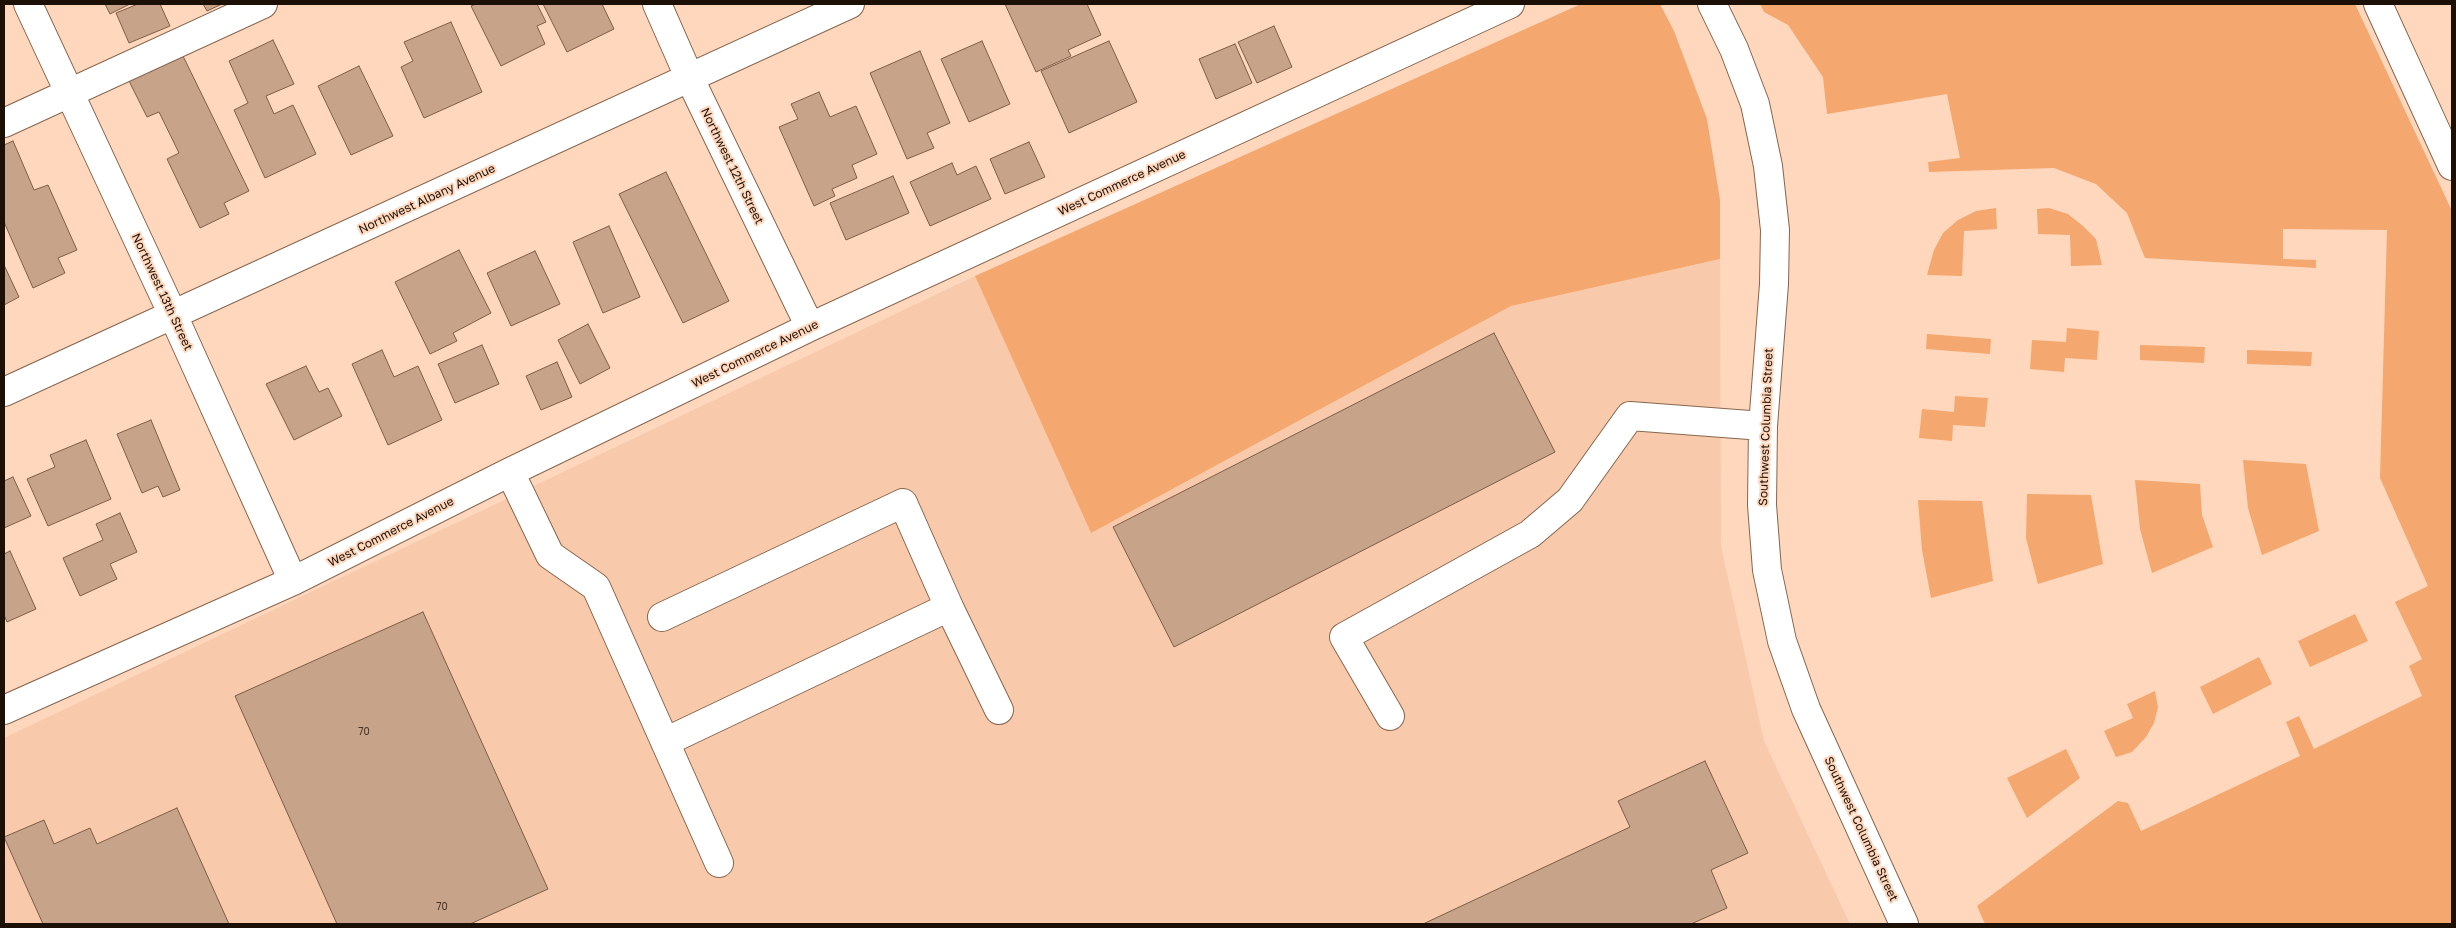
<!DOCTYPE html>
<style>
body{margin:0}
#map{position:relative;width:2456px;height:928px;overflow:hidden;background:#fed7bd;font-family:"Golos Text",sans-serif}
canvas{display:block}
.frame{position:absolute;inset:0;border:5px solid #1c0f06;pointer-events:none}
</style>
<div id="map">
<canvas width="2456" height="928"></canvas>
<div class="frame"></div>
</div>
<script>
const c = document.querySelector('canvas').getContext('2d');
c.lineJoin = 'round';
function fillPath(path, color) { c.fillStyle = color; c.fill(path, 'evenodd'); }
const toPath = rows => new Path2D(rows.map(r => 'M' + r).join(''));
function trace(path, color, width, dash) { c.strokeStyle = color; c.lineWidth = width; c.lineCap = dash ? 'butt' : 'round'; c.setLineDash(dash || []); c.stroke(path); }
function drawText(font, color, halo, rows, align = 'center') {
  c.font = font + ' "Golos Text",sans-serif'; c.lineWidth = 4; c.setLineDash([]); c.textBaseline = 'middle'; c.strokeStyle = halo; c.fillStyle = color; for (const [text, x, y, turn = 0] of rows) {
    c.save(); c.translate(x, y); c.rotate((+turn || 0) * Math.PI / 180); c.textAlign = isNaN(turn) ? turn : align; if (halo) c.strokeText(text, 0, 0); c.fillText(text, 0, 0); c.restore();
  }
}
fillPath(toPath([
 [1720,259,1721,546,1764,741,1850,924,4,924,4,738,975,276,1091,533,1511,306]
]), '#f8caab');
fillPath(toPath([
 [1581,4,1660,4,1674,31,1707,119,1720,200,1720,259,1511,306,1091,533,975,276],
 [1760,4,2355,4,2452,211,2452,924,1985,924,1977,906,2118,801,2128,803,2141,831,2300,756,2286,722,2299,716,2314,749,2422,696,2409,666,2422,659,2395,602,2428,586,2380,478,2387,230,2283,229,2283,259,2316,260,2316,268,2145,258,2127,213,2096,184,2054,168,1929,172,1928,162,1960,158,1947,94,1827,114,1823,77,1788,25,1764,12],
 [1996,208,1997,229,1964,231,1962,276,1927,275,1934,250,1943,233,1958,220,1976,211],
 [2049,208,2068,214,2083,226,2096,239,2102,265,2071,266,2070,235,2038,234,2037,209],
 [2067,328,2099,331,2097,360,2065,358,2064,372,2030,369,2032,340,2066,342],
 [1927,334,1991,339,1990,354,1926,349],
 [2140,345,2205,347,2204,363,2140,360],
 [2247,350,2312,352,2311,366,2247,364],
 [1955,396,1988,398,1985,427,1953,425,1952,441,1919,438,1922,409,1954,412],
 [2243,460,2306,464,2319,531,2262,555,2248,508],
 [2135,480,2200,484,2202,515,2213,547,2152,573,2140,529],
 [2027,494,2091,495,2103,564,2038,584,2026,538],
 [1918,500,1982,501,1993,581,1931,598,1922,550],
 [2355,614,2368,641,2310,667,2298,641],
 [2259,657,2272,684,2213,714,2200,687],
 [2155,691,2158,707,2154,723,2146,737,2132,752,2116,757,2104,731,2133,718,2127,704],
 [2066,749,2080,778,2027,818,2007,778]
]), '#f4a76e');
const building = toPath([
 [105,4,130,4,110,14,105,4],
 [138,4,160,4,170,26,129,43,116,13,138,4],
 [203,4,222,4,207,11,203,4],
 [476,4,537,4,546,22,537,26,545,44,501,66,471,6,476,4],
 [543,4,602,4,614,29,567,52,543,4],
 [1005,4,1087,4,1101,35,1068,50,1071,56,1036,72,1005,4],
 [451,22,482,92,424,118,401,67,413,61,404,42,451,22],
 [1274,26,1292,67,1257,83,1238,42,1274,26],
 [273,40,294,84,266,96,274,114,293,105,316,154,265,178,234,110,248,103,229,61,273,40],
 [982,41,1010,104,969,122,941,59,982,41],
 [1109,41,1137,102,1069,133,1041,71,1109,41],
 [1235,44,1252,83,1216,99,1199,59,1235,44],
 [920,51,950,123,927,133,934,148,907,159,870,73,920,51],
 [183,56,249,191,224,203,229,214,200,228,167,159,179,153,159,112,147,117,129,81,183,56],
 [359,66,393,136,351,155,318,86,359,66],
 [819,92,830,117,856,106,877,154,852,165,857,178,832,189,835,196,814,206,779,127,798,119,791,104,819,92],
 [13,141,34,190,48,185,77,250,58,258,65,273,33,288,4,222,4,145,13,141],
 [1029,142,1045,177,1005,194,990,159,1029,142],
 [952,163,957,175,976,166,991,199,930,226,910,182,952,163],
 [666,172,729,301,683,323,619,194,666,172],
 [893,176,909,213,846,240,830,203,893,176],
 [609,226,640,297,603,313,573,242,609,226],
 [459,250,491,313,453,333,457,341,430,354,395,282,459,250],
 [535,251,560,304,511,326,487,273,535,251],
 [4,265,19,297,4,305,4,265],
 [588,324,610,368,580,384,558,340,588,324],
 [1494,333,1555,452,1174,647,1113,527,1494,333],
 [482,345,499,384,455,403,438,364,482,345],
 [382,350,394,377,418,366,442,420,388,445,352,364,382,350],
 [557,362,572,397,541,410,526,376,557,362],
 [306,366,319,392,328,388,342,416,294,440,266,384,306,366],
 [151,420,180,490,163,497,158,486,142,493,117,434,151,420],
 [86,440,111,499,48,526,27,479,55,467,50,455,86,440],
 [13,477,31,516,4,528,4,481,13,477],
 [120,513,137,552,110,564,117,579,80,596,63,558,103,540,96,524,120,513],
 [10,551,36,609,7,622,4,615,4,554,10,551],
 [423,612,548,889,470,924,337,924,235,696,423,612],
 [1705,761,1748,853,1711,870,1727,908,1691,924,1423,924,1630,827,1618,801,1705,761],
 [177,808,229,924,43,924,4,837,44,820,54,844,90,828,97,844,177,808]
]);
fillPath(building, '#c7a389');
trace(building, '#7f5d46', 1);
const minor = toPath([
 [28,4,173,315,293,581],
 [657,4,690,79,810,327],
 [1712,4,1734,49,1755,104,1768,166,1775,230,1774,284,1763,426,1762,505,1767,570,1782,641,1806,709,1904,924],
 [2378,4,2452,166],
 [4,123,263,4],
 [4,392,850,4],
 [510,472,550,555,596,587,719,863],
 [662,617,903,503,949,607],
 [4,710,293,581,510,472,810,327,1510,4],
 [1390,716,1344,637,1530,534,1570,500,1630,416,1763,426],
 [665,742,949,607,999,710]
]);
trace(minor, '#88664e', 30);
trace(minor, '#fff', 28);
drawText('10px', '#473427', null, [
 ["70",364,732],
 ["70",442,907]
]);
drawText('12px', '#1c0f06', '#fed7bd', [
 ["Northwest 12th Street",732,166,64],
 ["West Commerce Avenue",1122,183,-25],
 ["Northwest Albany Avenue",427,199,-25],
 ["Northwest 13th Street",162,292,65],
 ["West Commerce Avenue",755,354,-26],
 ["Southwest Columbia Street",1766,427,-88],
 ["West Commerce Avenue",391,532,-27],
 ["Southwest Columbia Street",1861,829,65]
]);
</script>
